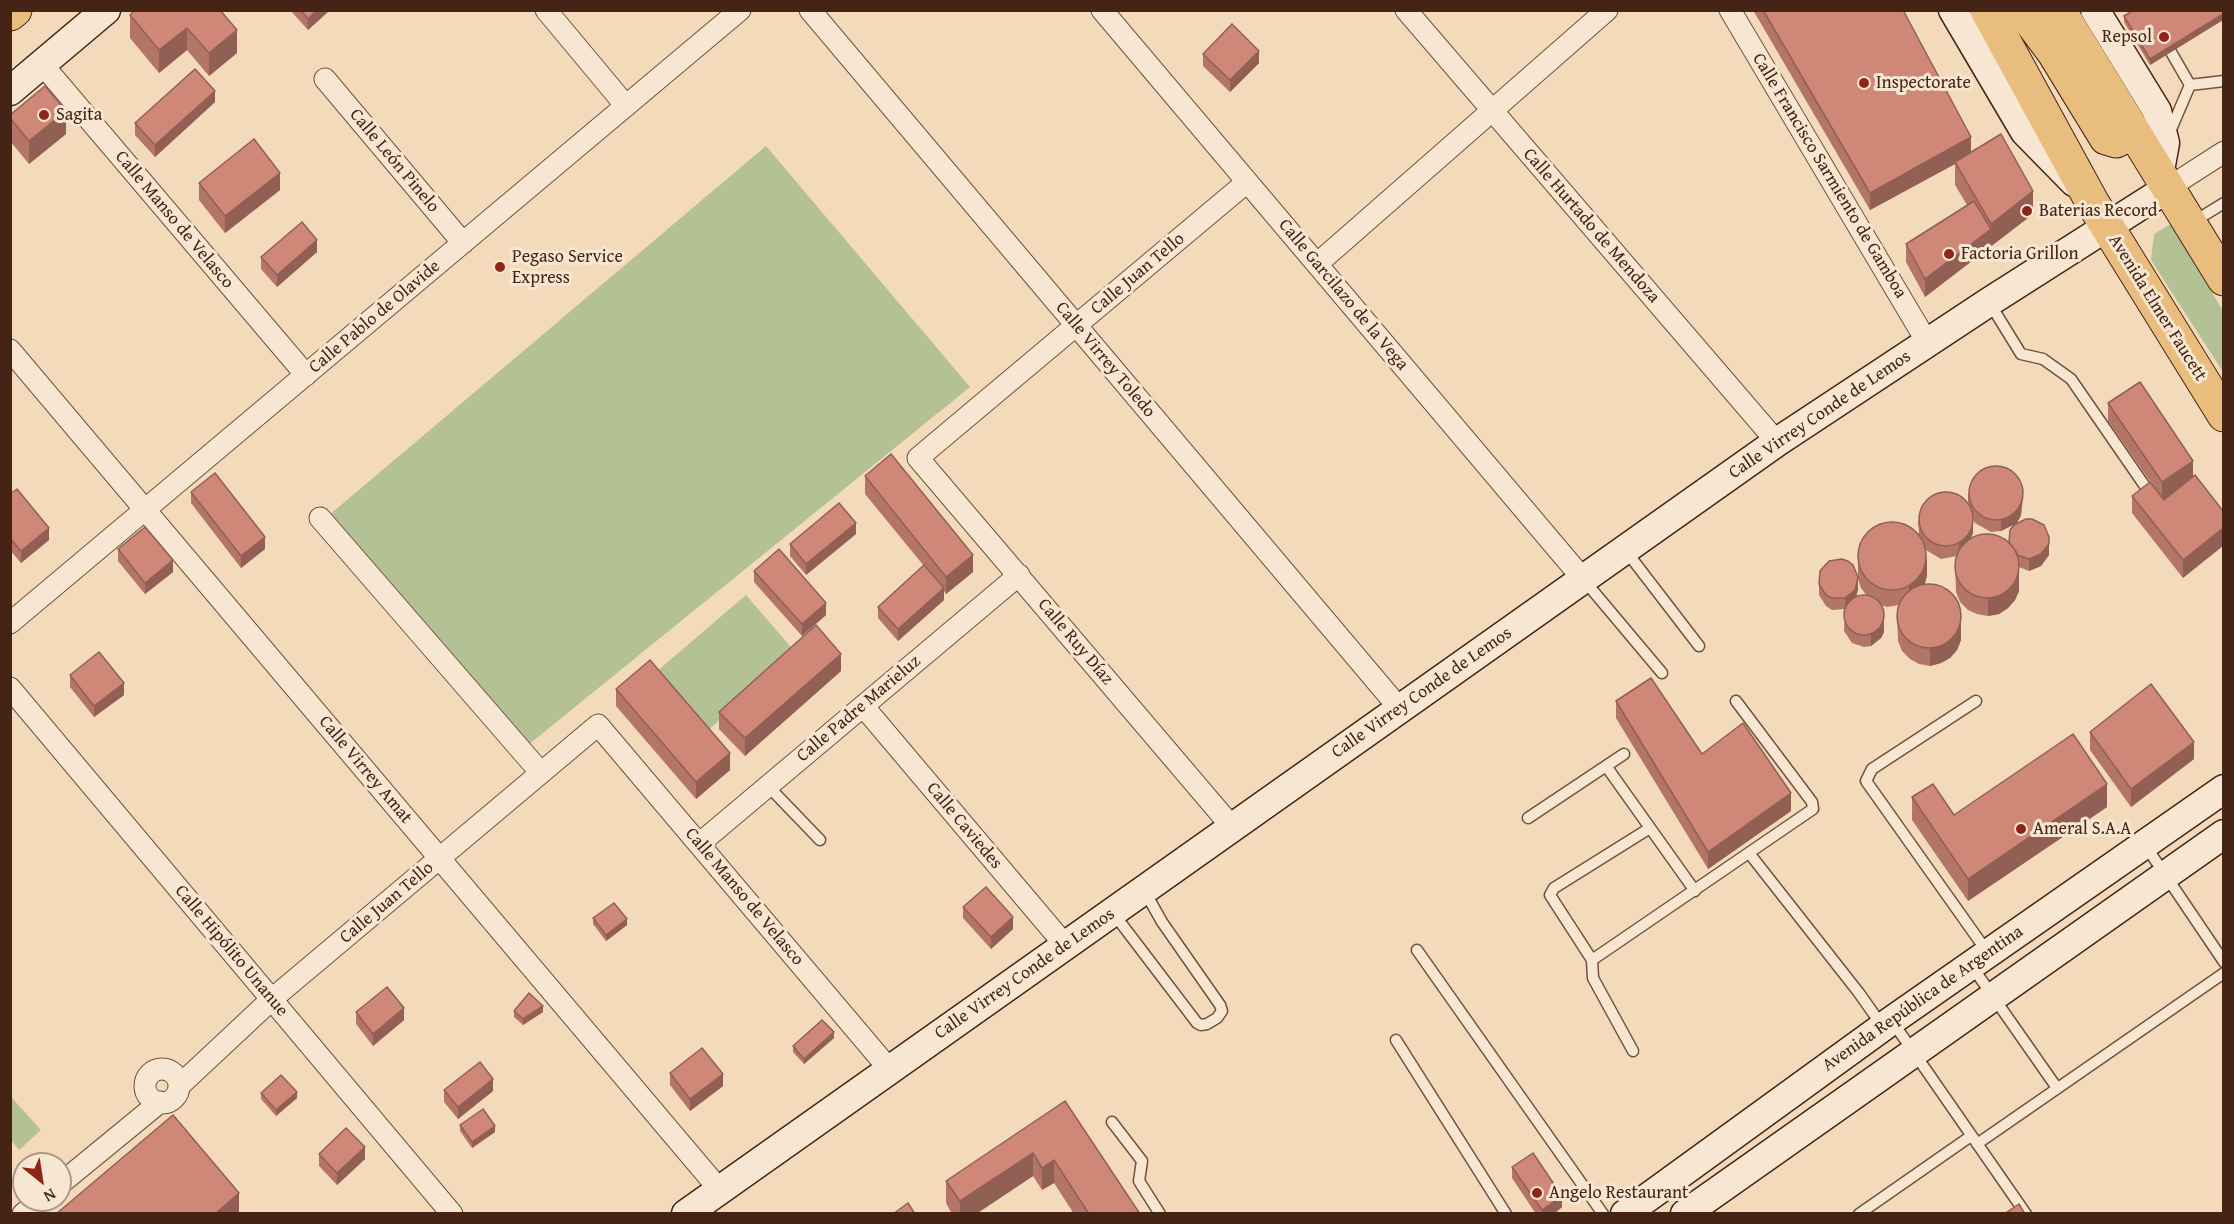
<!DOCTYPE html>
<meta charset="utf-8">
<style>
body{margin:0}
#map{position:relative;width:2234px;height:1224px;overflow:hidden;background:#f2daba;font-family:"Gentium Book Plus",serif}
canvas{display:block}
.frame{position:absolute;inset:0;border:12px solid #462415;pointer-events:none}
.north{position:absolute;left:12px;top:1152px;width:60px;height:60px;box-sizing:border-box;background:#f7e7d2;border:2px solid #b09986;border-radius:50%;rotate:150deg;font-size:16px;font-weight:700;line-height:24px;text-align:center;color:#462415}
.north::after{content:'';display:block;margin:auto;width:21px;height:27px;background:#8f2418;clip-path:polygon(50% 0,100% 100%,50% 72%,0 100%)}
</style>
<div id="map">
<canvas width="2234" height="1224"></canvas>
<div class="frame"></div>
<div class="north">N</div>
</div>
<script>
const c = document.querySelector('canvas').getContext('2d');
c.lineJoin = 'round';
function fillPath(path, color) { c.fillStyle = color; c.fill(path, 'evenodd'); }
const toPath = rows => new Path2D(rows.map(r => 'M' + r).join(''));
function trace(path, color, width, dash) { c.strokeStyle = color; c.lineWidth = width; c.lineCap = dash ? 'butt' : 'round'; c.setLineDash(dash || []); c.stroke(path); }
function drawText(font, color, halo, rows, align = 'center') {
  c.font = font + ' "Gentium Book Plus",serif'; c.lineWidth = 6; c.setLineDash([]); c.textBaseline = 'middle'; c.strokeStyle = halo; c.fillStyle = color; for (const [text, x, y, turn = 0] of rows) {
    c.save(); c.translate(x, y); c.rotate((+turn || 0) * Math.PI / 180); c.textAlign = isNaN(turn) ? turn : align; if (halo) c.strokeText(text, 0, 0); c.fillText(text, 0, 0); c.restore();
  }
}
fillPath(toPath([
 [766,146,970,387,528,745,328,516],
 [2171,224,2223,311,2223,372,2151,260,2154,234],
 [746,595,796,653,706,732,655,673],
 [11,1097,41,1130,19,1150,11,1140]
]), '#b4c195');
const lane = toPath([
 [2190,85,2224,81],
 [2169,134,2190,85,2171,52],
 [2193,222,2224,203],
 [1989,302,2021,354,2043,359,2071,379,2149,492],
 [1626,551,1699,646],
 [1583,579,1662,673],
 [1976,701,1872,769,1866,781,1988,953],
 [1606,766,1695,891],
 [768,786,820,840],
 [1528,818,1624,754],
 [2145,845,2224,962],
 [1749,853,1859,993,1883,1027],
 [1114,914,1197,1023,1201,1025,1207,1024,1217,1018,1222,1011,1220,1005,1162,922,1144,890],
 [1417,950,1603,1214],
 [1592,960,1813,809,1812,802,1736,701],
 [1971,965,2057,1088],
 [1892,1021,2026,1214],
 [1396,1040,1506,1214],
 [1633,1051,1593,978,1592,960,1550,895,1554,888,1650,828],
 [1112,1122,1142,1161,1139,1181,1160,1214],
 [1977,1144,2224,973],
 [1859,1214,1971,1136]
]);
const street = toPath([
 [546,10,626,106],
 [810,10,1400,709],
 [1102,10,1583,579],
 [1406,10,1777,442],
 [1730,10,1927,342],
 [42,64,306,375],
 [325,79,463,243],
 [2168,188,2224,152],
 [1317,264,1607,10],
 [10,350,719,1189],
 [320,518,541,773],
 [10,623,740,10],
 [10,688,452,1214],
 [863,706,1065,945],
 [1232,827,918,458,1247,182],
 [699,844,1019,575],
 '145 1086a17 17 0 1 1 34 0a17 17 0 1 1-34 0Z',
 [179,1086,272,999,598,725,890,1070],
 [60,1184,160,1102],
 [23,1214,40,1200]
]);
const secondary = toPath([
 [1953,10,2025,132,2074,182],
 [2095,10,2157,111,2165,143,2159,176],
 [10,91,106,10],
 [686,1214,1777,442,1989,302,2168,188],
 [1625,1214,1891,1021,2224,789],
 [1685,1214,2224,834]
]);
const primary = toPath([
 [1987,10,2092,202,2224,415],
 [2022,10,2054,53,2106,138,2116,141,2126,136,2130,127],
 [2059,10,2224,279],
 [10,14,15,10]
]);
trace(lane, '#71523e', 13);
trace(street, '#71523e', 23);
trace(secondary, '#462415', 31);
trace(primary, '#462415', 35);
trace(lane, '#f7e7d2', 10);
trace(street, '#f7e7d2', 21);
trace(secondary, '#f7e7d2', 28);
trace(primary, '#e9bd7d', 33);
fillPath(toPath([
 [220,10,237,53,209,76,187,50,159,73,130,38,130,15],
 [290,10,330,10,308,30],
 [1753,10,1903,10,1971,152,2033,214,1925,297,1906,262,1906,244,1967,205,1955,185,1955,164,1870,210],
 [2223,10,2223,20,2150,65,2124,22,2124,16],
 [1203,54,1259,63,1230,92,1203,66],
 [215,102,155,157,135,135,135,123],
 [10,115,66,134,29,164,10,141],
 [199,183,280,190,225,233,199,200],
 [317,252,277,287,261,269,261,257],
 [2108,403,2193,461,2183,578,2132,513,2132,496,2152,484,2108,421],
 [865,476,973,572,946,594,944,591,944,600,898,641,878,618,878,607,924,566,865,494],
 [191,492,265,549,241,568,191,503],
 [10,494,49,540,21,563,10,550],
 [1968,494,2023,498,2021,515,2017,523,2001,531,1991,532,1975,523,1973,519,1973,533,1971,538,2009,542,2049,549,2049,555,2041,566,2029,571,2019,567,2019,591,2015,600,2008,608,1999,614,1988,616,1977,614,1968,610,1960,602,1956,592,1955,563,1957,556,1941,559,1926,550,1927,575,1925,583,1961,640,1957,650,1950,658,1941,663,1930,666,1919,664,1910,659,1902,651,1898,641,1897,613,1899,605,1887,607,1881,605,1884,632,1881,638,1871,646,1864,647,1852,643,1844,631,1845,609,1832,610,1826,606,1819,595,1819,584,1858,576,1858,560,1919,533,1918,521,1968,503],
 [1858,579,1861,588,1867,596,1856,597,1858,589],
 [856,534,806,575,790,556,790,544],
 [118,549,173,572,145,594,118,561],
 [754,571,826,615,802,636,754,582],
 [841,671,745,756,719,729,719,712],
 [70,675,124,695,94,717,70,687],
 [616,689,730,770,696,799,616,706],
 [1616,701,1702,754,1791,811,1708,869,1616,718],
 [2090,732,2194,759,2131,807,2090,750],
 [1912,797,1954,815,2107,807,1968,901,1912,820],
 [963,907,1013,929,991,949,963,918],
 [593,918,627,925,606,941,593,924],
 [514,1011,543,1012,523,1025,514,1017],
 [356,1012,404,1020,373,1046,356,1024],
 [834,1038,804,1064,793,1052,793,1046],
 [670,1073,723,1086,690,1111,670,1085],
 [444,1090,493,1091,458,1119,444,1102],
 [261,1093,297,1098,276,1116,261,1099],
 [1065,1101,1140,1214,1074,1214,1054,1183,1042,1190,1033,1176,976,1214,952,1214,946,1203,946,1181],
 [460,1125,495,1132,472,1148,460,1131],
 [319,1154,365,1159,337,1185,319,1166],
 [1512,1167,1562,1207,1554,1214,1536,1214,1512,1178]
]), '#b27567');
fillPath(toPath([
 [317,10,330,10,308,30,308,19],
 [2223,14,2223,20,2150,65,2150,59],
 [187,28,187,50,159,73,159,50],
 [237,30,237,53,209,76,209,53],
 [1259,51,1259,63,1230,92,1230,80],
 [215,91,215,102,155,157,155,145],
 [66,111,66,134,29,164,29,141],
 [1971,137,1971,155,1955,162,1955,164,1870,210,1870,193],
 [280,173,280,190,225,233,225,216],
 [2033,191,2033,214,1925,297,1925,279,1991,229,1991,224],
 [317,240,317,252,277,287,277,275],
 [2193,461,2193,479,2162,500,2162,482],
 [2023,486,2021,515,2017,523,2001,531,2001,520],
 [1973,522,1973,533,1966,549,1959,555,1959,543],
 [856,523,856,534,806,575,806,564],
 [49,528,49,540,21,563,21,551],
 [2223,528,2223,546,2183,578,2183,560],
 [265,537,265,549,241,568,241,556],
 [2049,537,2049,555,2041,566,2029,571,2029,559],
 [973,555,973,572,946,594,946,577],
 [1927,558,1927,575,1924,587,1909,604,1909,586],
 [173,560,173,572,145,594,145,583],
 [2019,573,2019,591,2015,600,2008,608,1999,614,1988,616,1988,599],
 [1858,577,1858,589,1855,602,1845,610,1845,598],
 [944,588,944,600,898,641,898,629],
 [826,603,826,615,802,636,802,624],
 [1884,620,1884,632,1881,638,1871,646,1871,634],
 [1961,623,1961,640,1957,650,1950,658,1941,663,1930,666,1930,648],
 [841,654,841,671,745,756,745,738],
 [124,683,124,695,94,717,94,706],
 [2194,742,2194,759,2131,807,2131,789],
 [730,753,730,770,696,799,696,782],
 [2107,784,2107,807,1968,901,1968,879],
 [1791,793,1791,811,1708,869,1708,852],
 [1013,917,1013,929,991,949,991,937],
 [627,919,627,925,606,941,606,935],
 [543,1006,543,1012,523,1025,523,1019],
 [404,1008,404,1020,373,1046,373,1034],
 [834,1032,834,1038,804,1064,804,1059],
 [723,1074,723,1086,690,1111,690,1099],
 [493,1079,493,1091,458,1119,458,1107],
 [297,1092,297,1098,276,1116,276,1110],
 [495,1126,495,1132,472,1148,472,1142],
 [365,1147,365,1159,337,1185,337,1173],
 [1033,1153,1033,1176,976,1214,960,1214,960,1201],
 [1054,1160,1054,1183,1042,1190,1042,1168],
 [239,1193,239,1214,215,1214],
 [1562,1196,1562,1207,1554,1214,1542,1214,1542,1210]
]), '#915f54');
const building = toPath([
 [135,10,220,10,237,30,209,53,187,28,159,50,130,15,135,10],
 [301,10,317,10,308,19,301,10],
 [1763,10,1903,10,1971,137,1870,193,1763,10],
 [2134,10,2223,10,2223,14,2150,59,2124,16,2134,10],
 [1232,24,1259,51,1230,80,1203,54,1232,24],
 [195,69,215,91,155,145,135,123,195,69],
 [45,86,66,111,29,141,10,118,10,115,45,86],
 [2001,134,2033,191,1991,224,1955,162,2001,134],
 [254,139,280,173,225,216,199,183,254,139],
 [1974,201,1991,229,1925,279,1906,244,1974,201],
 [302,222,317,240,277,275,261,257,302,222],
 [2140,382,2193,461,2162,482,2108,403,2140,382],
 [891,454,973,555,946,577,865,476,891,454],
 '1969 493a27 27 0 1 1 54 0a27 27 0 1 1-54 0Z',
 [215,473,265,537,241,556,191,492,215,473],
 [2195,475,2223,511,2223,528,2183,560,2132,496,2150,482,2164,500,2195,475],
 [17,489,49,528,21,551,10,538,10,494,17,489],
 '1919 519a27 27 0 1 1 54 0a27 27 0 1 1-54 0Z',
 [839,503,856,523,806,564,790,544,839,503],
 [2026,519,2032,519,2044,525,2049,537,2049,544,2041,554,2029,559,2017,555,2017,553,2009,542,2010,530,2014,525,2026,519],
 '1858 556a34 34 0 1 1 68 0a34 34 0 1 1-68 0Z',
 [145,527,173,560,145,583,118,549,145,527],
 '1955 566a32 32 0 1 1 64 0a32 32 0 1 1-64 0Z',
 [779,549,826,603,802,624,754,571,779,549],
 [1842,559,1848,561,1853,565,1858,577,1855,590,1845,598,1832,598,1826,595,1819,584,1820,571,1829,561,1842,559],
 [924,565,944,588,898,629,878,607,924,565],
 '1897 616a32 32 0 1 1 64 0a32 32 0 1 1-64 0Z',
 '1844 615a20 20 0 1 1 40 0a20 20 0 1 1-40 0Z',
 [816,625,841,654,745,738,719,712,816,625],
 [99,652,124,683,94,706,70,675,99,652],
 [650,660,730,753,696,782,616,689,650,660],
 [1651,678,1702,754,1743,723,1791,793,1708,852,1616,701,1651,678],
 [2151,684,2194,742,2131,789,2090,732,2151,684],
 [2073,734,2107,784,1968,879,1912,797,1933,784,1954,815,2073,734],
 [986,887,1013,917,991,937,963,907,986,887],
 [614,903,627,919,606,935,593,918,614,903],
 [387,987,404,1008,373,1034,356,1012,387,987],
 [529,993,543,1006,523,1019,514,1011,529,993],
 [822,1020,834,1032,804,1059,793,1046,822,1020],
 [702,1048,723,1074,690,1099,670,1073,702,1048],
 [480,1062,493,1079,458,1107,444,1090,480,1062],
 [281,1075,297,1092,276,1110,261,1093,281,1075],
 [1065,1101,1140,1214,1089,1214,1054,1160,1042,1168,1033,1153,960,1201,946,1181,1065,1101],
 [483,1109,495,1126,472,1142,460,1125,483,1109],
 [173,1115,239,1193,215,1214,56,1214,173,1115],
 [346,1128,365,1147,337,1173,319,1154,346,1128],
 [1533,1153,1562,1196,1542,1210,1512,1167,1533,1153],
 [908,1203,915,1214,893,1214,908,1203],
 [2019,1204,2025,1214,2004,1214,2019,1204]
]);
fillPath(building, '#cf8878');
trace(building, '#915f54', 1.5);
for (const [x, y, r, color] of [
 [2164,37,6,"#8f2418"],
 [1864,83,6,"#8f2418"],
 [44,115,6,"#8f2418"],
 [2027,211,6,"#8f2418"],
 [1949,254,6,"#8f2418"],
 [500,267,6,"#8f2418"],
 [2021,829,6,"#8f2418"],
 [1537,1193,6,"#8f2418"]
]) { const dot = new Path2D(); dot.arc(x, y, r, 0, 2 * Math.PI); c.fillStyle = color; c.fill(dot); trace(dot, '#f7e7d2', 2); }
drawText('18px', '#462415', '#f7e7d2', [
 ["Repsol",2152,37,"right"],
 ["Inspectorate",1876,83],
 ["Sagita",56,115],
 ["Baterias Record",2039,211],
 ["Factoria Grillon",1961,254],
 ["Pegaso Service",512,257],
 ["Express",512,278],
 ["Ameral S.A.A",2033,829],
 ["Angelo Restaurant",1549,1193]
], 'left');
drawText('18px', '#462415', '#f7e7d2', [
 ["Calle León Pinelo",394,161,50],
 ["Calle Francisco Sarmiento de Gamboa",1829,176,59],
 ["Calle Manso de Velasco",174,220,50],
 ["Calle Hurtado de Mendoza",1591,226,49],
 ["Calle Juan Tello",1138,274,-40],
 ["Calle Garcilazo de la Vega",1343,295,50],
 ["Avenida Elmer Faucett",2157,308,58],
 ["Calle Pablo de Olavide",375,317,-40],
 ["Calle Virrey Toledo",1105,360,50],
 ["Calle Virrey Conde de Lemos",1820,415,-34],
 ["Calle Ruy Díaz",1075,642,50],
 ["Calle Virrey Conde de Lemos",1422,693,-35],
 ["Calle Padre Marieluz",859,709,-40],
 ["Calle Virrey Amat",365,770,50],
 ["Calle Caviedes",964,826,50],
 ["Calle Manso de Velasco",744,897,50],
 ["Calle Juan Tello",387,903,-40],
 ["Calle Hipólito Unanue",231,951,50],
 ["Calle Virrey Conde de Lemos",1025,974,-35],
 ["Avenida República de Argentina",1923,999,-35]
]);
</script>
